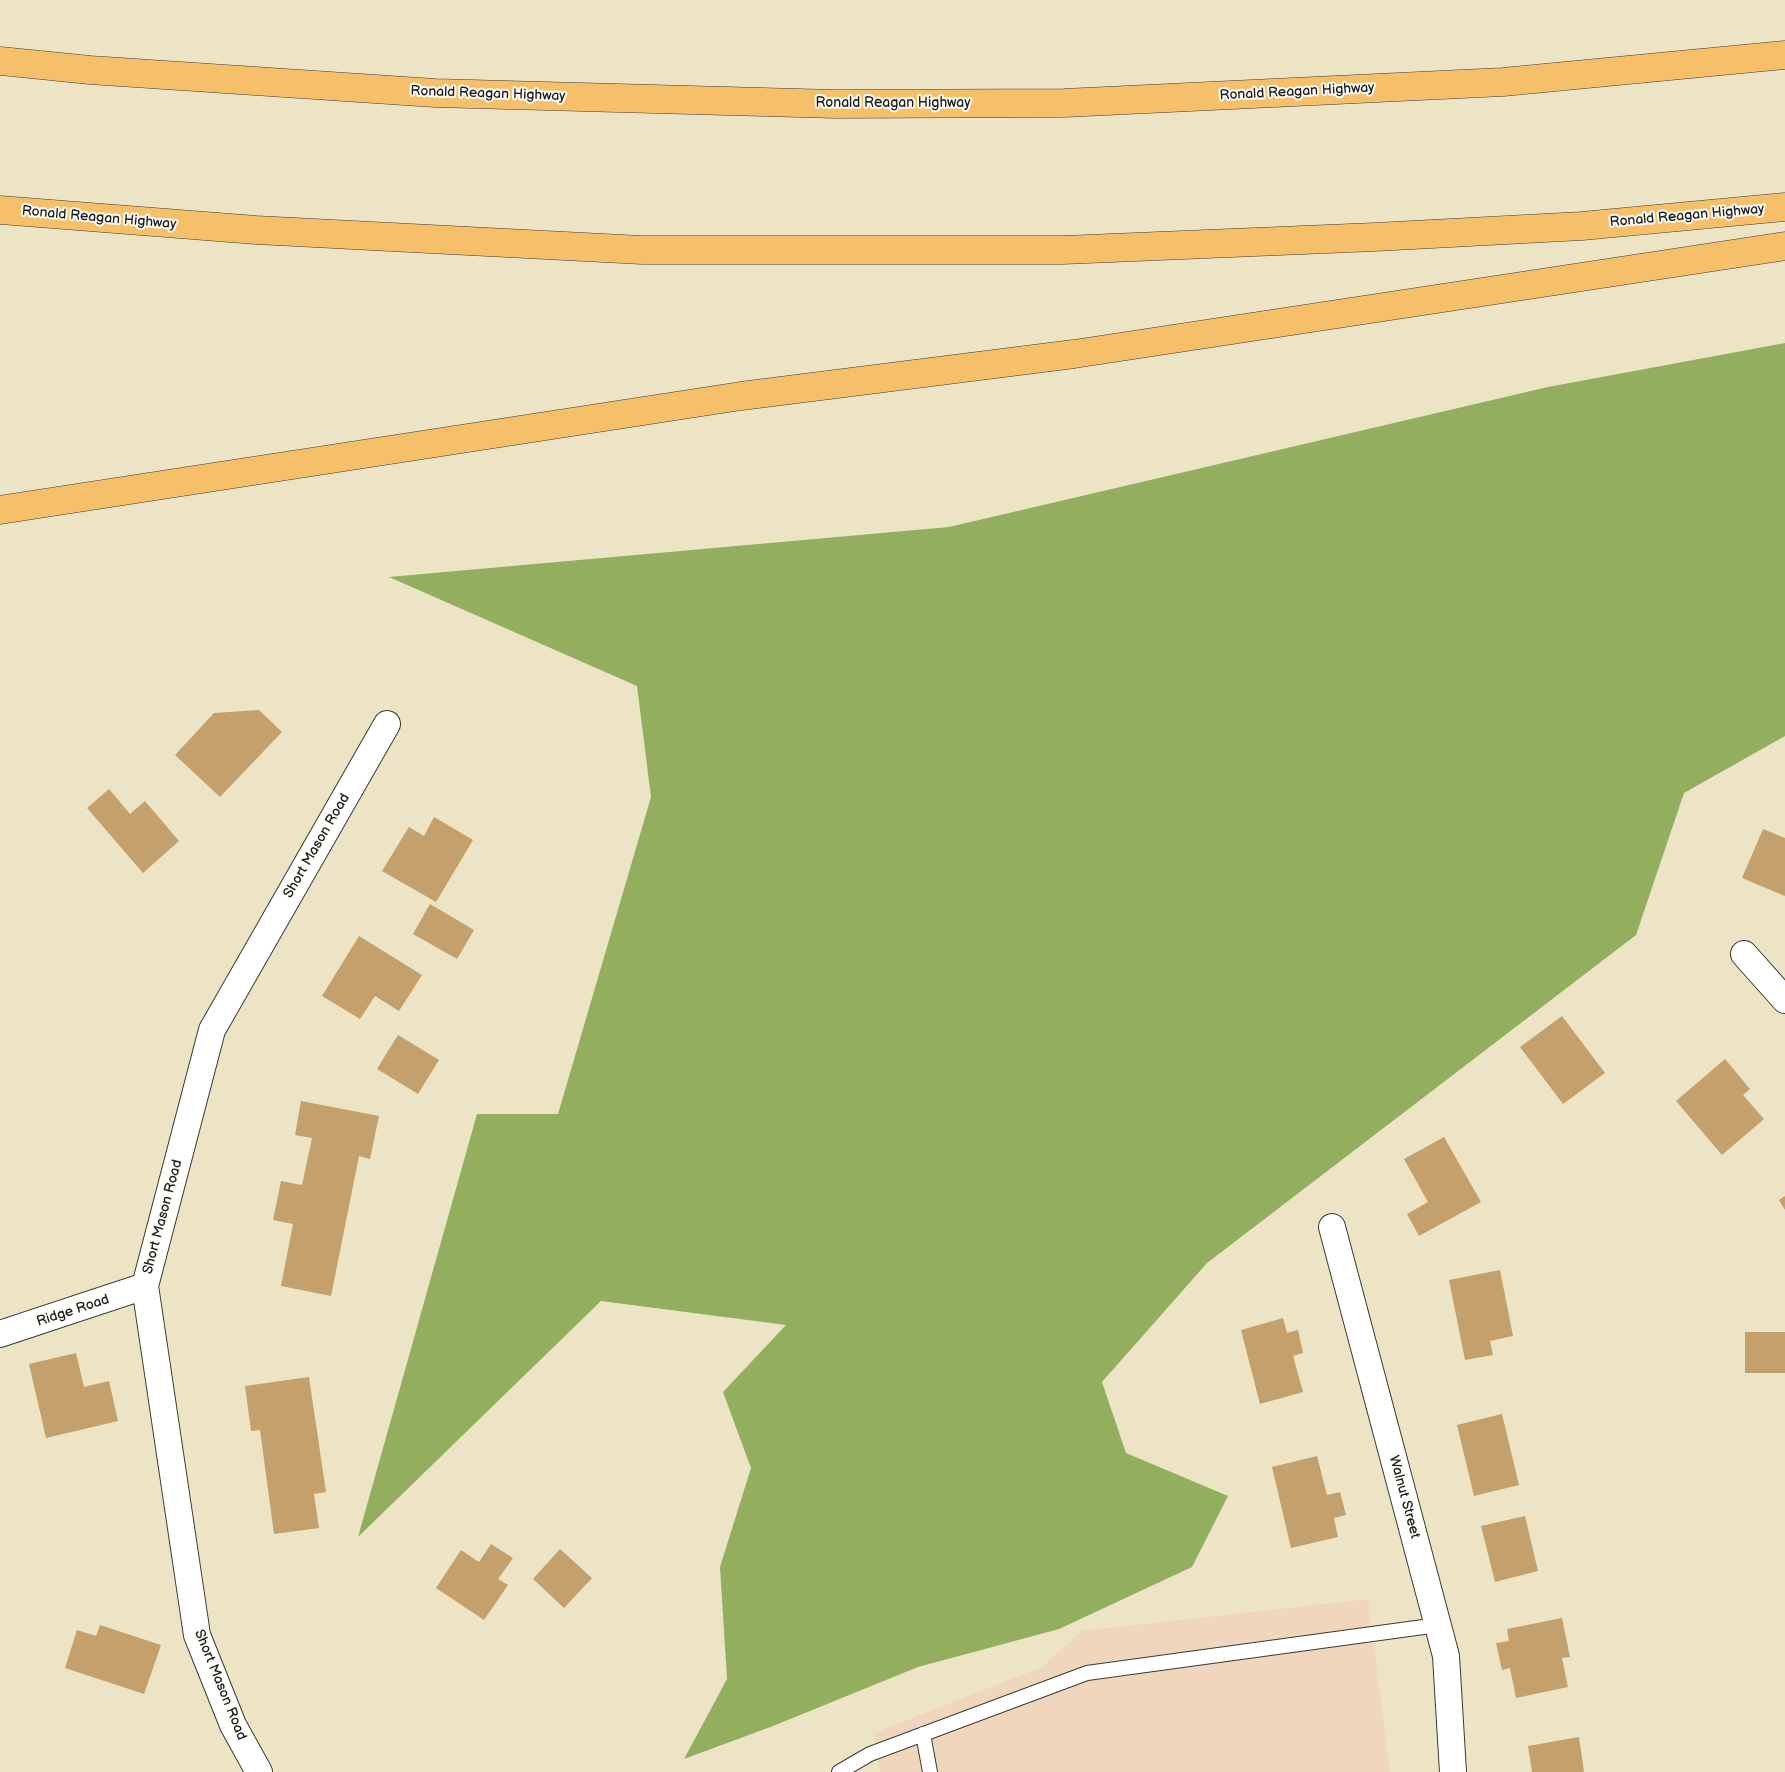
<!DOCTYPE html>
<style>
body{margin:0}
canvas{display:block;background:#ece4c4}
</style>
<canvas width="1785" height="1772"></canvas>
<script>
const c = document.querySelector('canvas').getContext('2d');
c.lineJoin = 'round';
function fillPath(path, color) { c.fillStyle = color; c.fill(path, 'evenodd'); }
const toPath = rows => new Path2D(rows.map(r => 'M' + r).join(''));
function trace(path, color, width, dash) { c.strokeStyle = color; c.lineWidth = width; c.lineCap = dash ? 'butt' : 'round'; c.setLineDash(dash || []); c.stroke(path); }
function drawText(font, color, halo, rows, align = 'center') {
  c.font = font + ' "Balsamiq Sans",sans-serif'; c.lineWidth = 4; c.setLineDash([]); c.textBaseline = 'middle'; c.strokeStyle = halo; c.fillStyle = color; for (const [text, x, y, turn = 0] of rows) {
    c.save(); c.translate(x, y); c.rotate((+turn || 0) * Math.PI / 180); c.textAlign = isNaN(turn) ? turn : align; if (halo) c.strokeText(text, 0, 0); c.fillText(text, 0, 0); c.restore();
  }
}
fillPath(toPath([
 [1368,1599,1390,1772,880,1772,874,1733,1042,1667,1082,1631]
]), '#f0d6bc');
fillPath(toPath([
 [1785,343,1785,736,1684,793,1636,935,1207,1263,1102,1382,1126,1453,1228,1496,1192,1567,1059,1629,918,1667,773,1726,684,1759,727,1679,720,1567,751,1468,723,1392,786,1325,601,1301,358,1537,477,1114,558,1114,651,797,637,686,389,577,949,527,1548,387]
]), '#94ae60');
fillPath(toPath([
 [259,710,282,732,220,797,175,755,214,713],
 [109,789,130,814,145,801,179,841,143,873,87,808],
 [434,817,473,840,436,902,382,871,409,827,424,836],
 [1763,829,1785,838,1785,896,1742,878],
 [430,904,474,930,457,959,413,934],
 [359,936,422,975,399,1011,375,996,360,1019,322,996],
 [1562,1016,1605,1073,1563,1104,1520,1047],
 [398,1035,439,1060,418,1094,377,1069],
 [1725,1059,1750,1089,1743,1095,1764,1119,1722,1155,1676,1101],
 [301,1101,379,1116,370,1159,359,1156,331,1296,281,1286,293,1224,273,1220,281,1181,302,1185,312,1138,295,1135],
 [1444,1137,1481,1202,1419,1236,1407,1214,1428,1202,1404,1159],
 [1785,1196,1785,1210,1779,1200],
 [1500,1270,1513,1336,1490,1341,1493,1355,1465,1360,1449,1280],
 [1283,1318,1287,1333,1298,1330,1303,1353,1293,1356,1303,1392,1260,1404,1241,1330],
 [1745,1332,1785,1332,1785,1373,1745,1373],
 [76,1353,84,1387,109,1381,118,1421,46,1438,29,1364],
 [309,1377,326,1492,314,1494,319,1528,274,1534,260,1430,251,1431,245,1386],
 [1502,1414,1519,1485,1474,1496,1457,1425],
 [1317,1456,1327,1495,1340,1492,1346,1515,1334,1518,1338,1537,1291,1548,1272,1467],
 [1525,1516,1538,1571,1495,1582,1481,1526],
 [491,1544,513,1558,498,1579,508,1585,484,1620,436,1588,461,1550,479,1562],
 [560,1549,592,1578,564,1608,533,1579],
 [1562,1618,1570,1657,1562,1658,1568,1687,1516,1698,1510,1668,1502,1670,1496,1643,1509,1641,1507,1629],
 [100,1625,161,1645,144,1694,65,1668,77,1630,96,1636],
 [1579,1737,1584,1772,1532,1772,1528,1746]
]), '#c4a06d');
const service = toPath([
 [923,1734,930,1772],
 [839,1772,870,1754,1087,1673,1438,1625]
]);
const minor = toPath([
 [1744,954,1785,1000],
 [1332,1227,1446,1656,1453,1772],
 [0,1334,145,1286],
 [259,1772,233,1725,197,1635,145,1286,212,1030,387,724]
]);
const motorway = toPath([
 [0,61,90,70,435,93,836,104,1064,103,1503,82,1785,55],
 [0,210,256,230,642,250,1063,250,1375,237,1582,226,1785,207],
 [0,510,741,396,1074,354,1785,246]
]);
trace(service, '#3b3a35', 16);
trace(minor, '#3b3a35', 28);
trace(motorway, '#3b3a35', 29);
trace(service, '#fff', 14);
trace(minor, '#fff', 26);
trace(motorway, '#f6c06b', 28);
drawText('14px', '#1c1c1c', '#fdfcf7', [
 ["Ronald Reagan Highway",1297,92,-3],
 ["Ronald Reagan Highway",488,94,2],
 ["Ronald Reagan Highway",893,103],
 ["Ronald Reagan Highway",1687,216,-5],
 ["Ronald Reagan Highway",99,218,5],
 ["Short Mason Road",317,846,-60],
 ["Short Mason Road",163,1217,-75],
 ["Ridge Road",73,1311,-18],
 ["Walnut Street",1404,1497,75],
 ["Short Mason Road",220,1685,68]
]);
</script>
